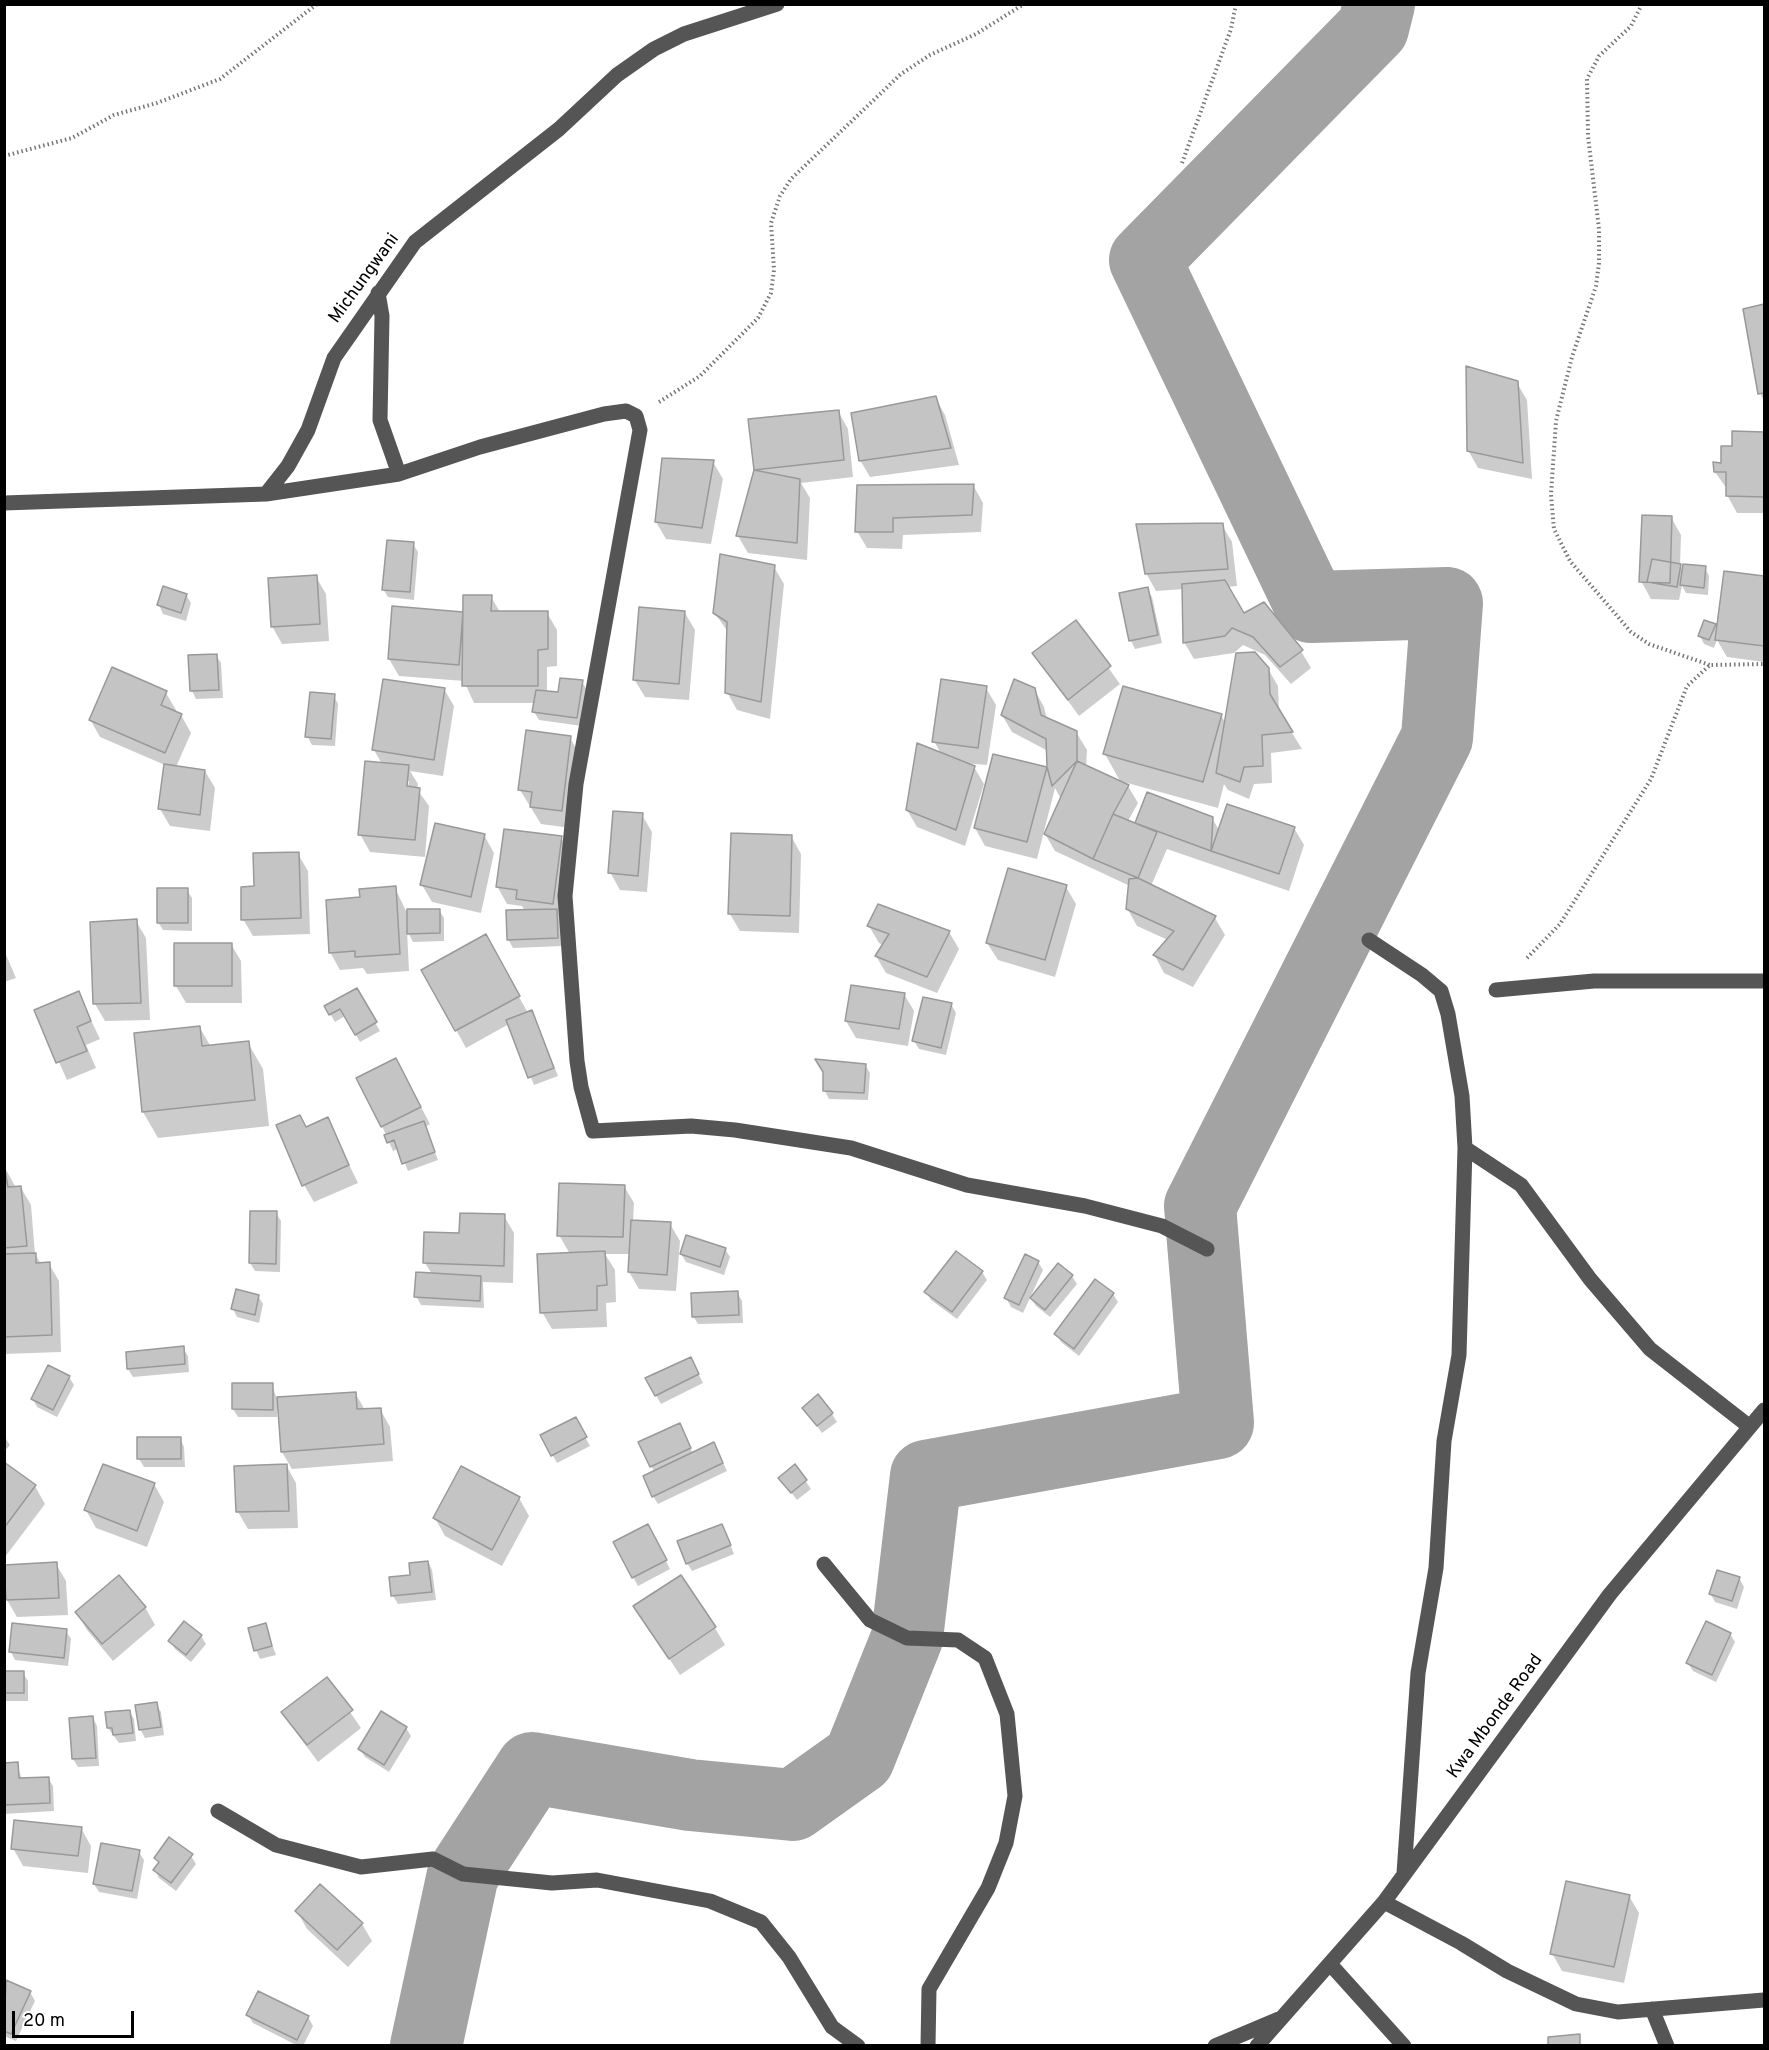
<!DOCTYPE html>
<style>
body{margin:0}
#map{position:relative;width:1769px;height:2050px;overflow:hidden;background:#fff;font-family:Overpass,sans-serif}
canvas{display:block}
.frame{position:absolute;inset:0;border:6px solid #000;pointer-events:none}
.scale{position:absolute;left:12px;top:2011px;width:122px;height:27px;box-sizing:border-box;border:3px solid #000;border-top:0;padding-left:8px;font-size:18px;line-height:21px;white-space:nowrap;color:#000;-webkit-text-stroke:4px #fff;paint-order:stroke}
</style>
<div id="map">
<canvas width="1769" height="2050"></canvas>
<div class="frame"></div>
<div class="scale">20 m</div>
</div>
<script>
const c = document.querySelector('canvas').getContext('2d');
c.lineJoin = 'round';
function fillPath(path, color) { c.fillStyle = color; c.fill(path, 'evenodd'); }
const toPath = rows => new Path2D(rows.map(r => 'M' + r).join(''));
function trace(path, color, width, dash) { c.strokeStyle = color; c.lineWidth = width; c.lineCap = dash ? 'butt' : 'round'; c.setLineDash(dash || []); c.stroke(path); }
function drawText(font, color, halo, rows, align = 'center') {
  c.font = font + ' Overpass,sans-serif'; c.lineWidth = 5; c.setLineDash([]); c.textBaseline = 'middle'; c.strokeStyle = halo; c.fillStyle = color; for (const [text, x, y, turn = 0] of rows) {
    c.save(); c.translate(x, y); c.rotate((+turn || 0) * Math.PI / 180); c.textAlign = isNaN(turn) ? turn : align; if (halo) c.strokeText(text, 0, 0); c.fillText(text, 0, 0); c.restore();
  }
}
fillPath(toPath([
 [1764,306,1764,401,1760,393,1744,310],
 [1517,383,1527,400,1532,479,1478,468,1468,450],
 [935,397,945,415,959,465,870,477,860,460],
 [838,411,848,429,853,477,801,483,810,498,807,560,748,553,738,536,756,470],
 [1734,433,1764,433,1764,513,1737,513,1727,495,1727,489,1715,472,1734,448],
 [713,462,723,479,711,544,666,539,656,522],
 [973,485,983,503,981,532,903,535,902,549,867,548,857,531],
 [1671,517,1681,535,1680,566,1683,571,1705,568,1709,576,1708,595,1686,593,1682,586,1679,600,1651,599,1641,581],
 [1222,525,1232,542,1237,586,1227,587,1244,615,1264,604,1301,651,1311,668,1291,684,1265,655,1243,645,1234,653,1194,659,1184,642,1184,589,1156,591,1146,573],
 [413,544,418,552,414,600,388,597,383,589],
 [774,567,784,584,770,719,737,710,727,692,728,632,714,612],
 [1726,572,1764,578,1764,662,1727,657,1717,640,1714,648,1704,644,1700,636,1715,625,1718,631],
 [316,577,326,594,329,641,282,644,272,626],
 [1147,589,1152,597,1162,643,1135,649,1131,641],
 [186,595,191,603,186,621,163,614,159,605],
 [491,597,500,612,547,613,557,630,557,666,547,667,547,693,559,694,582,682,587,690,582,726,539,720,534,712,535,703,474,703,464,681,399,676,389,659],
 [685,613,695,630,689,700,645,697,634,679],
 [1075,622,1120,684,1079,716,1034,654],
 [216,655,221,663,223,698,196,699,192,691],
 [1268,669,1278,686,1279,712,1302,749,1271,753,1272,783,1254,784,1249,799,1228,790,1224,784,1218,808,1120,781,1105,754,1221,715,1226,724],
 [986,688,996,705,987,765,964,763,974,767,984,784,965,846,917,827,907,810,941,754,934,741],
 [444,689,454,706,443,776,410,771,418,784,417,789,429,806,425,857,370,852,360,834,382,764,374,750],
 [406,781,409,781,407,794],
 [1034,689,1044,707,1047,719,1076,732,1087,750,1086,767,1128,786,1138,803,1128,821,1136,825,1148,794,1212,818,1219,830,1294,828,1304,845,1289,891,1167,849,1151,886,1215,918,1225,935,1193,987,1164,973,1155,956,1168,940,1137,926,1127,908,1130,886,1055,851,1045,834,1061,799,1055,788,1037,859,985,846,975,828,994,755,1048,769,1048,751,1012,732,1002,715],
 [166,693,176,710,175,713,181,715,191,733,176,767,205,771,215,788,210,831,170,826,160,809,165,765,100,737,90,719],
 [334,696,338,704,335,746,312,745,307,736],
 [570,738,580,755,571,828,541,824,520,790],
 [642,815,652,832,647,892,620,890,610,872],
 [484,835,494,853,481,913,432,902,422,885],
 [791,836,801,854,799,933,740,931,730,914],
 [561,838,571,855,562,946,513,948,508,939,525,911,522,906,507,904,497,886],
 [298,854,308,871,310,934,253,936,243,919,255,888],
 [1066,887,1076,904,1055,977,998,960,987,943],
 [395,888,406,911,439,910,444,918,444,941,413,942,407,930,409,971,367,974,363,968,340,970,330,952,361,899],
 [187,890,192,898,192,931,163,930,158,922],
 [136,921,146,938,150,1020,105,1021,95,1004],
 [869,926,949,932,959,949,937,993,886,973,876,956,883,945,879,943],
 [231,944,241,961,242,1003,186,1003,176,986],
 [4,950,16,978,4,982],
 [495,954,528,1013,536,1020,558,1076,534,1085,509,1024,466,1048,423,970],
 [356,990,380,1031,360,1042,345,1016,335,1022,326,1007],
 [78,993,100,1039,86,1045,96,1068,67,1080,36,1011],
 [904,994,914,1011,908,1046,856,1038,846,1021],
 [951,1004,956,1013,946,1055,919,1049,914,1041],
 [200,1028,211,1047,248,1043,263,1069,269,1126,158,1138,143,1112,135,1034],
 [865,1065,870,1073,868,1100,829,1099,825,1091,824,1071],
 [405,1077,430,1124,425,1127,438,1160,408,1171,399,1148,393,1151,382,1126],
 [327,1119,358,1183,314,1202,304,1185],
 [4,1166,16,1188,21,1188,31,1205,35,1254,41,1264,49,1264,59,1281,61,1352,4,1354],
 [624,1186,634,1203,633,1222,670,1224,680,1241,676,1291,639,1289,629,1272,630,1254,605,1254,615,1270,616,1302,606,1303,607,1327,552,1329,542,1312,570,1254,559,1235],
 [276,1213,281,1221,280,1272,255,1271,250,1263],
 [504,1216,514,1233,513,1283,483,1282,484,1308,421,1305,416,1296,432,1274,425,1263,461,1235],
 [725,1249,730,1257,724,1275,686,1262,681,1254],
 [1038,1262,1043,1270,1023,1313,1011,1307,1006,1298],
 [982,1272,987,1280,957,1319,931,1300,926,1292],
 [1072,1276,1077,1284,1050,1317,1036,1306,1031,1298],
 [1095,1281,1113,1294,1118,1302,1079,1356,1061,1342,1056,1334],
 [737,1292,742,1301,743,1323,698,1324,693,1316],
 [258,1296,263,1304,259,1323,237,1317,233,1309],
 [183,1348,188,1356,189,1372,133,1377,128,1369],
 [695,1367,703,1383,661,1404,647,1379],
 [69,1377,74,1385,57,1417,37,1407,33,1399],
 [272,1385,277,1399,355,1393,365,1410,380,1409,390,1427,393,1461,292,1469,282,1452,279,1406,277,1406,277,1417,238,1417,233,1409],
 [804,1408,832,1414,837,1422,822,1433],
 [575,1419,590,1446,557,1463,542,1436],
 [684,1433,693,1454,718,1452,727,1471,658,1504,653,1496,655,1472,651,1466],
 [4,1436,10,1445,4,1452],
 [180,1438,184,1447,185,1467,144,1467,139,1459],
 [4,1464,35,1486,45,1504,5,1557],
 [286,1465,296,1483,298,1528,248,1529,238,1512,236,1467],
 [795,1466,811,1489,797,1500,780,1478],
 [154,1484,164,1502,147,1547,96,1528,86,1510],
 [519,1498,529,1516,502,1566,445,1536,435,1518],
 [652,1534,670,1569,638,1586,615,1543],
 [726,1534,734,1554,692,1571,687,1563],
 [428,1562,432,1570,436,1600,398,1604,393,1596],
 [56,1564,66,1581,68,1615,17,1617,7,1600],
 [1739,1578,1744,1587,1737,1609,1715,1602,1710,1593],
 [145,1607,155,1625,113,1661,87,1630,77,1613],
 [635,1607,715,1628,725,1645,680,1675],
 [265,1625,276,1655,260,1659,256,1650],
 [66,1631,71,1639,68,1666,15,1660,11,1652],
 [1730,1634,1735,1642,1716,1682,1693,1671,1688,1663],
 [201,1636,206,1644,191,1662,175,1649,170,1641],
 [4,1672,23,1673,28,1681,28,1701,4,1701],
 [327,1679,361,1728,318,1762,282,1713],
 [156,1704,161,1712,164,1735,145,1738,140,1729],
 [129,1711,134,1719,136,1741,119,1743,108,1728],
 [93,1718,97,1726,99,1766,78,1767,73,1759],
 [406,1728,411,1736,389,1772,365,1757,360,1749],
 [4,1764,17,1764,22,1780,48,1778,53,1786,54,1811,4,1814],
 [81,1828,91,1846,88,1873,23,1866,13,1848],
 [139,1852,144,1860,137,1899,99,1892,94,1884],
 [191,1856,196,1864,176,1891,159,1878,155,1870,159,1864,156,1858],
 [1629,1896,1639,1913,1624,1983,1562,1971,1552,1953],
 [297,1911,362,1924,372,1941,348,1967,307,1929],
 [7,1982,30,1992,35,2001,16,2041,4,2036,4,1988],
 [248,2015,308,2017,313,2026,303,2046,298,2046,253,2023]
]), '#0003');
trace(toPath([
 [426,2046,463,1874,532,1768,690,1795,793,1805,859,1758,907,1638,926,1476,1218,1423,1200,1206,1437,738,1447,603,1311,607,1145,260,1373,28,1379,4]
]), '#a3a3a3', 72);
const building = toPath([
 [1764,304,1764,393,1758,394,1743,309,1764,304],
 [1466,366,1518,381,1523,463,1467,451,1466,366],
 [936,396,951,448,859,461,851,413,936,396],
 [839,410,844,460,754,470,748,419,839,410],
 [1732,431,1764,432,1764,497,1726,496,1726,472,1714,472,1713,462,1721,463,1721,446,1732,446,1732,431],
 [662,458,714,460,702,528,655,522,662,458],
 [754,470,800,479,797,543,736,536,754,470],
 [974,484,972,515,893,518,893,532,855,532,857,485,974,484],
 [1642,515,1672,516,1670,583,1639,582,1642,515],
 [1223,523,1228,569,1145,574,1136,524,1223,523],
 [387,540,414,542,410,592,382,590,387,540],
 [720,554,775,565,761,702,725,693,727,622,713,613,720,554],
 [1652,559,1681,564,1677,587,1647,582,1652,559],
 [1683,564,1706,566,1704,588,1680,585,1683,564],
 [1724,571,1764,576,1764,646,1715,640,1724,571],
 [317,575,320,624,271,627,268,578,317,575],
 [1225,580,1244,613,1264,602,1303,650,1280,667,1253,637,1232,628,1225,636,1183,643,1182,584,1225,580],
 [163,586,187,594,181,613,157,605,163,586],
 [1148,587,1158,635,1129,641,1119,593,1148,587],
 [463,595,492,595,491,611,548,611,548,649,538,650,538,686,462,686,463,595],
 [392,606,463,612,459,665,388,659,392,606],
 [639,607,685,611,679,684,633,680,639,607],
 [1076,620,1111,666,1068,700,1032,653,1076,620],
 [1704,620,1716,624,1709,640,1698,636,1704,620],
 [1255,652,1269,668,1270,694,1293,732,1262,735,1263,766,1244,767,1240,782,1216,773,1236,653,1255,652],
 [217,654,219,690,190,691,188,655,217,654],
 [112,667,167,691,161,705,182,714,165,753,89,720,112,667],
 [560,678,583,680,577,718,532,712,536,690,558,692,560,678],
 [383,679,445,688,434,760,372,750,383,679],
 [941,679,987,686,978,748,932,742,941,679],
 [1014,679,1035,688,1041,715,1077,731,1077,761,1052,786,1047,767,1046,739,1001,715,1014,679],
 [1123,686,1222,714,1203,782,1103,754,1123,686],
 [310,692,335,694,331,739,305,737,310,692],
 [526,730,571,736,562,811,530,807,532,792,518,790,526,730],
 [917,743,975,766,956,830,906,810,917,743],
 [993,754,1047,767,1027,842,974,828,993,754],
 [365,761,409,765,407,786,420,788,415,840,358,835,365,761],
 [1077,761,1129,785,1113,814,1093,859,1044,834,1077,761],
 [164,764,205,770,200,815,158,809,164,764],
 [1147,792,1213,817,1211,851,1135,823,1147,792],
 [1227,804,1295,827,1279,874,1211,851,1227,804],
 [613,811,643,813,638,876,608,873,613,811],
 [1113,814,1157,832,1138,878,1093,859,1113,814],
 [435,823,485,834,471,897,420,885,435,823],
 [504,829,562,836,553,904,516,899,517,890,496,887,504,829],
 [731,833,792,835,790,916,728,914,731,833],
 [299,852,301,918,241,920,241,887,254,886,253,853,299,852],
 [1008,868,1067,885,1045,960,986,943,1008,868],
 [1138,878,1216,916,1183,970,1153,955,1174,931,1126,909,1129,879,1138,878],
 [396,886,400,954,355,957,355,951,329,953,326,900,360,897,359,889,396,886],
 [157,888,188,888,188,923,157,923,157,888],
 [878,904,950,931,927,977,875,956,889,934,867,926,878,904],
 [407,909,440,909,440,933,407,934,407,909],
 [557,909,558,938,507,940,506,910,557,909],
 [137,919,141,1003,93,1004,90,922,137,919],
 [486,934,520,996,455,1031,421,970,486,934],
 [174,943,232,943,232,986,174,986,174,943],
 [851,985,905,993,899,1029,845,1021,851,985],
 [357,988,377,1022,355,1035,340,1009,329,1015,324,1006,357,988],
 [79,991,91,1021,77,1027,87,1051,56,1063,34,1010,79,991],
 [923,997,952,1003,941,1048,912,1041,923,997],
 [532,1010,554,1068,528,1078,506,1020,532,1010],
 [200,1026,202,1046,249,1041,255,1100,142,1112,134,1033,200,1026],
 [396,1058,421,1107,381,1127,356,1078,396,1058],
 [815,1059,866,1064,864,1093,823,1091,823,1072,815,1059],
 [300,1115,306,1127,328,1117,349,1165,302,1186,276,1125,300,1115],
 [424,1121,435,1152,402,1164,394,1140,387,1143,384,1135,424,1121],
 [4,1165,8,1187,21,1186,27,1246,4,1248,4,1165],
 [559,1183,625,1185,623,1237,557,1236,559,1183],
 [250,1211,277,1211,276,1264,249,1263,250,1211],
 [460,1213,505,1214,504,1266,423,1263,424,1232,459,1233,460,1213],
 [631,1220,671,1222,667,1275,628,1272,631,1220],
 [686,1235,726,1248,720,1267,680,1254,686,1235],
 [605,1251,607,1285,597,1286,597,1310,540,1313,537,1254,605,1251],
 [956,1251,983,1271,952,1312,924,1292,956,1251],
 [36,1253,36,1263,50,1262,52,1335,4,1337,4,1254,36,1253],
 [1025,1254,1039,1261,1019,1305,1004,1298,1025,1254],
 [1058,1263,1073,1275,1045,1310,1030,1298,1058,1263],
 [416,1272,481,1276,480,1301,414,1297,416,1272],
 [1095,1279,1114,1293,1074,1349,1054,1334,1095,1279],
 [236,1289,259,1295,255,1315,231,1309,236,1289],
 [738,1291,739,1315,692,1317,691,1293,738,1291],
 [184,1346,185,1364,127,1369,126,1352,184,1346],
 [691,1357,699,1374,655,1396,645,1378,691,1357],
 [48,1365,70,1376,53,1410,31,1399,48,1365],
 [232,1383,273,1383,273,1410,232,1409,232,1383],
 [356,1392,357,1409,381,1408,384,1444,281,1452,277,1397,356,1392],
 [818,1394,833,1413,817,1426,802,1408,818,1394],
 [576,1417,587,1437,551,1456,540,1435,576,1417],
 [680,1423,691,1448,650,1467,638,1442,680,1423],
 [137,1437,181,1437,181,1459,137,1459,137,1437],
 [714,1442,723,1463,652,1497,643,1476,714,1442],
 [4,1462,36,1485,4,1528,4,1462],
 [103,1464,155,1483,137,1531,84,1510,103,1464],
 [287,1464,289,1511,236,1512,234,1466,287,1464],
 [795,1464,807,1480,791,1493,778,1478,795,1464],
 [461,1466,520,1497,492,1550,433,1518,461,1466],
 [648,1524,667,1560,632,1578,613,1542,648,1524],
 [722,1524,731,1545,686,1564,677,1541,722,1524],
 [428,1561,432,1592,391,1596,389,1577,410,1575,409,1563,428,1561],
 [57,1562,59,1598,6,1600,4,1565,57,1562],
 [1717,1570,1740,1577,1732,1601,1709,1594,1717,1570],
 [119,1575,146,1607,102,1644,75,1612,119,1575],
 [681,1575,716,1627,669,1659,633,1606,681,1575],
 [184,1621,202,1635,186,1655,168,1641,184,1621],
 [1706,1621,1731,1633,1712,1675,1686,1663,1706,1621],
 [12,1623,67,1629,64,1658,9,1652,12,1623],
 [266,1623,272,1646,254,1651,248,1628,266,1623],
 [4,1671,24,1671,24,1693,4,1693,4,1671],
 [327,1677,353,1710,307,1745,281,1712,327,1677],
 [157,1702,161,1727,139,1730,135,1705,157,1702],
 [130,1710,133,1733,113,1735,112,1728,107,1728,105,1712,130,1710],
 [381,1711,407,1727,384,1765,358,1749,381,1711],
 [93,1716,96,1758,72,1759,69,1718,93,1716],
 [18,1762,19,1778,49,1777,50,1803,4,1805,4,1763,18,1762],
 [14,1820,82,1827,78,1856,11,1849,14,1820],
 [169,1837,193,1854,171,1883,153,1870,159,1862,154,1858,169,1837],
 [101,1843,140,1850,132,1891,93,1884,101,1843],
 [1566,1881,1630,1895,1614,1967,1550,1954,1566,1881],
 [320,1884,363,1923,337,1950,295,1911,320,1884],
 [6,1980,31,1991,11,2034,4,2031,6,1980],
 [258,1991,309,2016,297,2040,246,2015,258,1991],
 [1580,2034,1580,2046,1548,2046,1548,2037,1580,2034]
]);
fillPath(building, '#c4c4c4');
trace(building, '#999', 1.5);
trace(toPath([
 [1642,4,1631,26,1599,56,1587,79,1588,136,1599,229,1599,263,1596,286,1572,357,1556,421,1551,495,1554,529,1570,561,1631,632,1649,644,1710,665],
 [4,156,72,138,114,115,157,103,220,79,317,4],
 [1182,163,1231,29,1236,4],
 [659,402,700,376,758,318,771,293,774,270,771,223,780,196,791,179,901,74,930,55,976,34,1024,4],
 [1527,958,1560,924,1651,779,1687,686,1710,665,1764,664]
]), '#777', 4, [1.5, 3]);
trace(toPath([
 [378,293,382,316,380,420,399,474],
 [266,494,399,474,480,447,604,414,626,411,636,416,640,430,576,784,565,896,577,1061,581,1087,593,1131,691,1126,735,1130,851,1148,967,1185,1085,1206,1162,1226,1207,1249],
 [4,503,266,494,288,466,308,430,334,358,415,242,559,129,617,75,654,49,684,34,777,4],
 [1369,940,1422,975,1441,991,1448,1014,1462,1096,1465,1148,1459,1355,1444,1441,1436,1568,1418,1673,1404,1873],
 [1496,990,1594,981,1764,981],
 [1465,1148,1521,1185,1590,1279,1650,1349,1750,1427],
 [824,1564,870,1620,907,1638,958,1640,985,1658,1007,1714,1015,1796,1006,1843,988,1888,929,1989,928,2046],
 [218,1811,276,1845,361,1867,433,1859,463,1874,552,1883,597,1880,710,1901,761,1922,789,1957,832,2027,858,2046],
 [1384,1902,1461,1943,1507,1971,1576,2004,1618,2012,1764,2000],
 [1331,1965,1404,2046],
 [1652,2009,1667,2046],
 [1215,2046,1279,2019],
 [1257,2046,1384,1902,1610,1594,1764,1410]
]), '#555', 15);
drawText('18px', '#000', '#fff', [
 ["Michungwani",365,279,-54],
 ["Kwa Mbonde Road",1496,1717,-54]
]);
</script>
